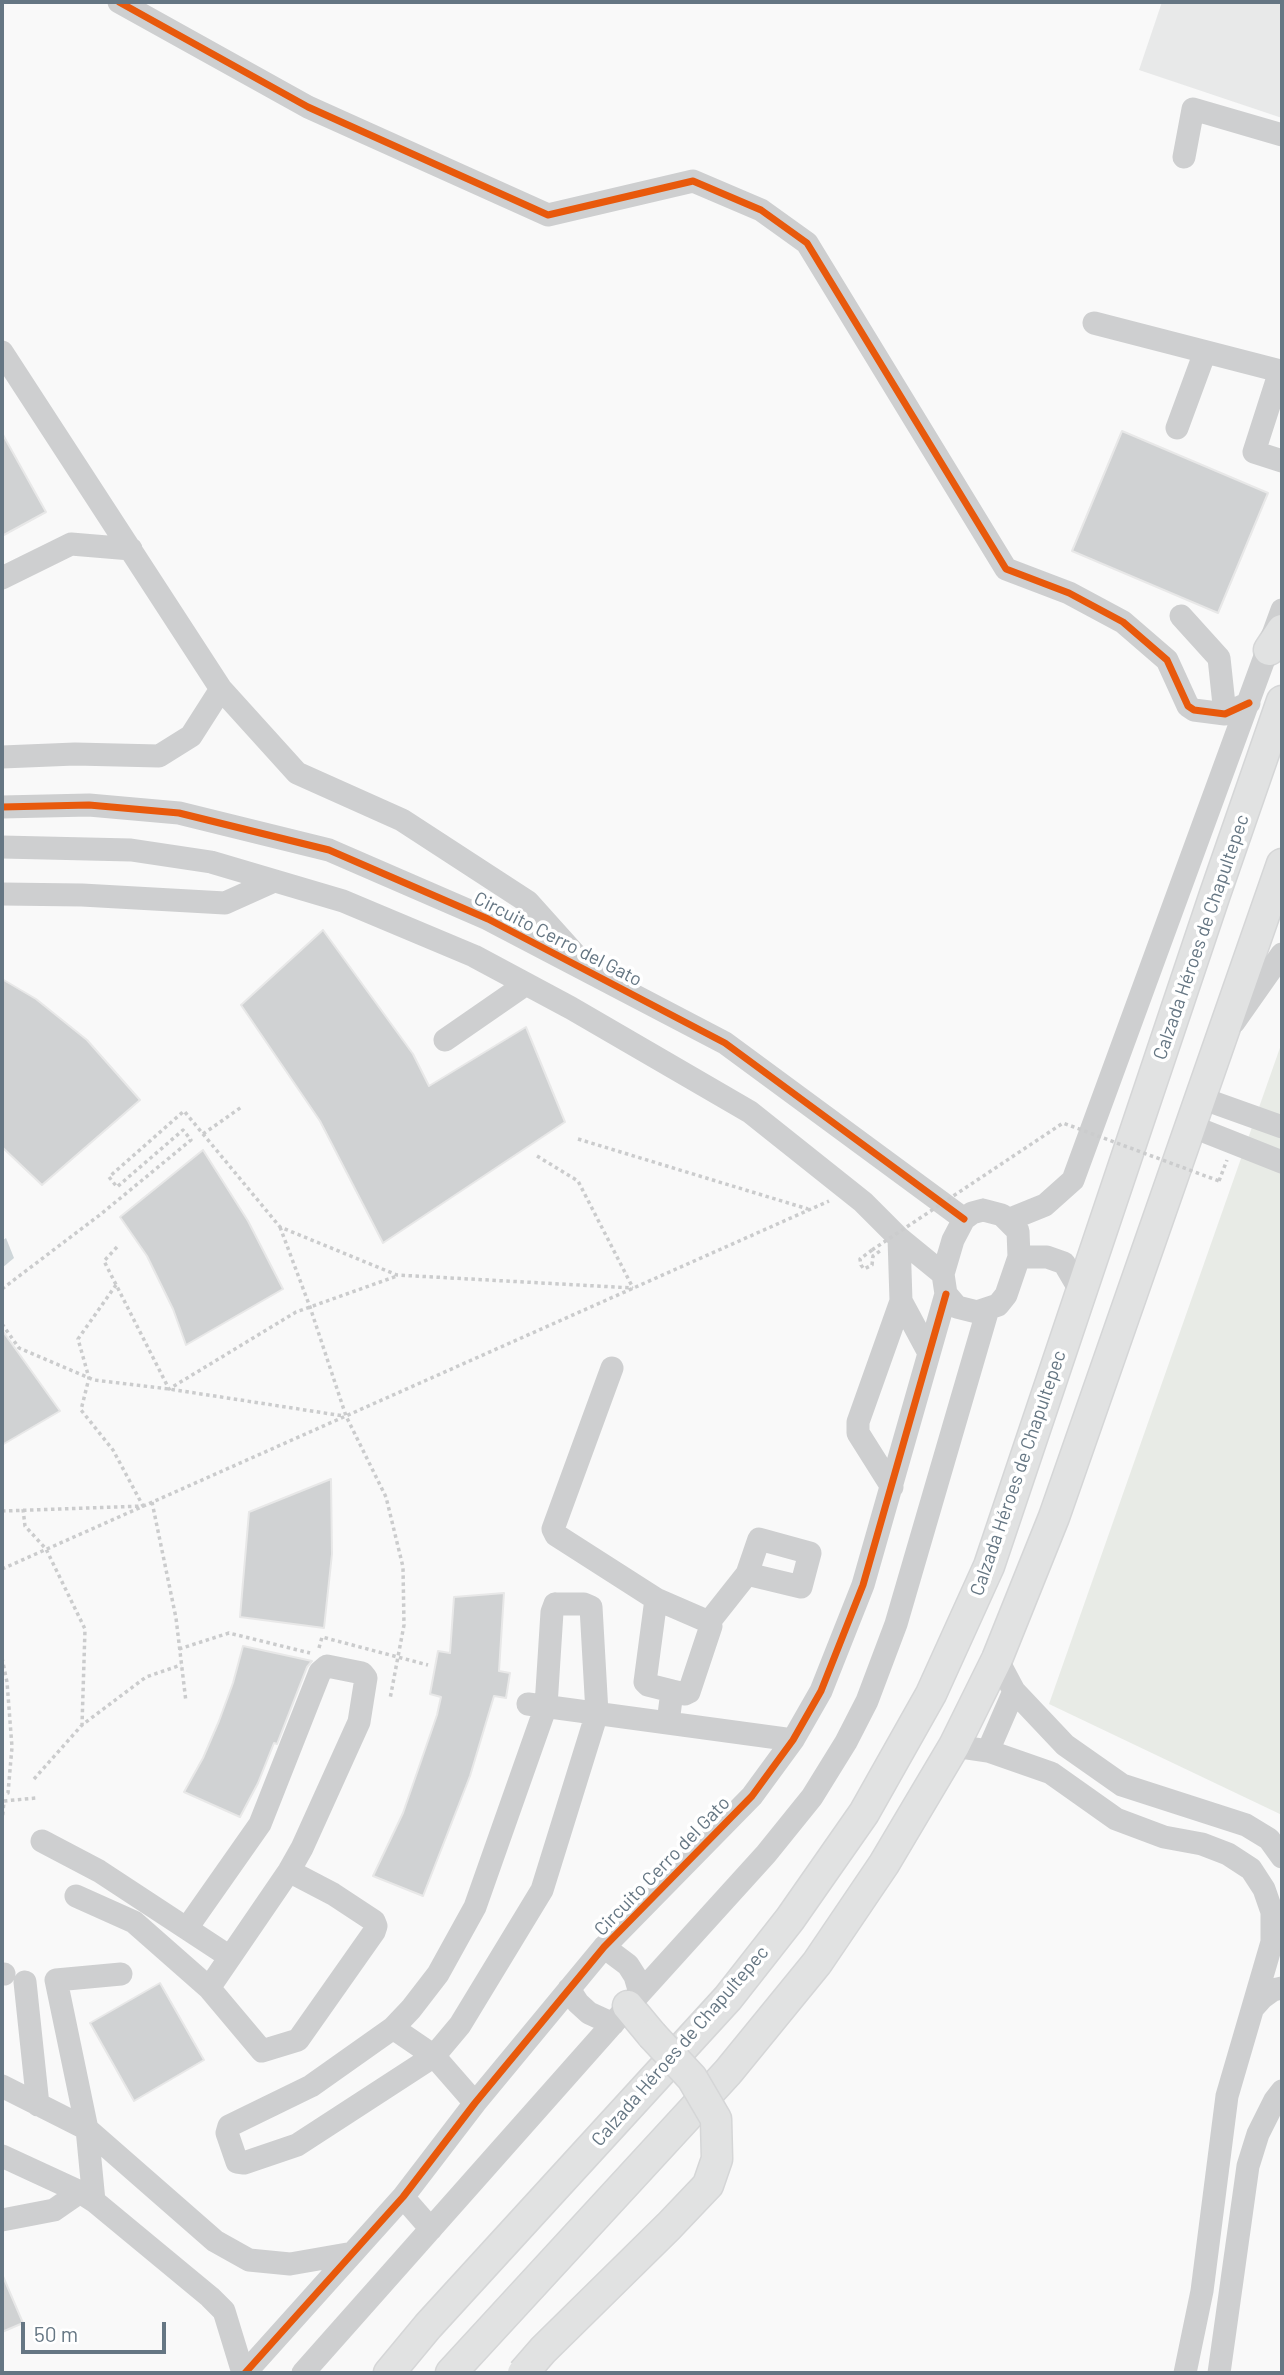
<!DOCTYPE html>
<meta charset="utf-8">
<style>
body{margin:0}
#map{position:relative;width:1284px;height:2375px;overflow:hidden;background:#f9f9f9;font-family:Barlow,sans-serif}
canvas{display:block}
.frame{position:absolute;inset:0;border:4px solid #657683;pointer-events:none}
.scale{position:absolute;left:21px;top:2322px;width:145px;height:32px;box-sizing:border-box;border:4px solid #657683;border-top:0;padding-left:9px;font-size:21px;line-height:24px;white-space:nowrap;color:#657683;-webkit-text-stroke:5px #fff;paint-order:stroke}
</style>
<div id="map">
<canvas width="1284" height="2375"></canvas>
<div class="frame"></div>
<div class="scale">50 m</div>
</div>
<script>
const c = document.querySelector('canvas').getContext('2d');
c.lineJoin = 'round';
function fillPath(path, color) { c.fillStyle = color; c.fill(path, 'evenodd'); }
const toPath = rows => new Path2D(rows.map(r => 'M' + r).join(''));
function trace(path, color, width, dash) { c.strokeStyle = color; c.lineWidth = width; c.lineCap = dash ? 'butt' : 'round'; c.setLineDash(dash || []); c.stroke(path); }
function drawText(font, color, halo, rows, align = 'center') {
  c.font = font + ' Barlow,sans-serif'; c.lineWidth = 7; c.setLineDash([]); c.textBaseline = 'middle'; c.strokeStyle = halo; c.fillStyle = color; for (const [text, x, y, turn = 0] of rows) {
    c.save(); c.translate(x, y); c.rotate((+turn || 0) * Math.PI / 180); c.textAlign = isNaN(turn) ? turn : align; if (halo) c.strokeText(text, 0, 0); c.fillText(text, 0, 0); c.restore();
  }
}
fillPath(toPath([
 [1162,2,1282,2,1282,118,1139,70]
]), '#e8e9e9');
fillPath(toPath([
 [1282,1042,1282,1815,1049,1704]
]), '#e8ebe6');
fillPath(toPath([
 [6,1238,14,1258,2,1268,2,1241]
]), '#ced6d9');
const building = toPath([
 [1122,431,1268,493,1218,613,1072,551,1122,431],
 [2,433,46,512,2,536,2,433],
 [323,930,413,1054,429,1086,526,1027,565,1122,383,1243,320,1121,241,1005,323,930],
 [2,979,36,999,87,1040,140,1100,42,1185,2,1147,2,979],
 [203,1150,248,1221,283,1289,186,1345,173,1309,147,1256,120,1217,203,1150],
 [2,1330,60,1411,2,1445,2,1330],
 [331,1479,332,1554,324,1628,240,1617,249,1512,331,1479],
 [504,1593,499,1671,510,1673,506,1698,494,1696,470,1776,423,1896,373,1876,403,1813,437,1715,441,1697,430,1694,438,1651,450,1653,454,1597,504,1593],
 [243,1646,312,1661,307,1667,277,1744,274,1743,258,1783,240,1817,184,1792,203,1758,219,1721,233,1683,243,1646],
 [160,1983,204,2060,134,2101,90,2023,160,1983],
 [2,2274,23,2323,2,2332,2,2274]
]);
fillPath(building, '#d0d2d3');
trace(building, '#e8e8e8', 2);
const major = toPath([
 [1269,650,1282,630],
 [628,2006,652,2035],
 [389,2373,428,2326,728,1998,790,1919,864,1813,931,1694,989,1566,1215,894,1282,701],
 [451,2373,728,2072,817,1963,884,1864,954,1746,997,1659,1054,1517,1282,864]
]);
trace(major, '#d5d6d7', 33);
trace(toPath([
 [203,1134,243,1106],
 [578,1139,808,1209],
 [537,1156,578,1181,633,1288],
 [1219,1181,1227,1160],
 [280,1227,310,1307,346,1416,386,1497,403,1567,404,1625,390,1699],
 [117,1247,104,1261,169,1389,296,1312,397,1276],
 [872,1250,860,1259,861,1265,864,1269,872,1265,873,1256,880,1251],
 [2,1289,101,1214,191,1140,183,1130,117,1187,109,1177,184,1111,280,1227,397,1275,633,1288],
 [2,1324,19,1348,94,1380,169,1389,344,1416],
 [152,1502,176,1618,186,1702],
 [23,1509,25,1526,46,1549,85,1629,82,1725],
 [2,1511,143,1506,113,1450,81,1410,89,1378,78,1339,116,1285],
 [2,1569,829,1201],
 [319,1648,322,1637,428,1665],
 [179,1649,229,1633,310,1653],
 [2,1658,7,1682,12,1747,8,1793,2,1794],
 [34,1779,82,1725,146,1677,181,1665],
 [2,1822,4,1801,36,1798]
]), '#cbcccd', 3.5, [3.5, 3.5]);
trace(toPath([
 [119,2,308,107,548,215,693,181,761,210,807,243,1006,569,1069,593,1123,622,1167,660,1188,706,1194,710,1225,714,1249,703],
 [1184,157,1193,109,1282,135],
 [1094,323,1280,371,1254,452,1282,461],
 [2,352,221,689,297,773,402,820,528,902,581,961],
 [1177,428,1205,352],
 [2,578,71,544,131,549],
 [1181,616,1219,658,1225,714],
 [2,757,75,754,159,756,191,736,221,689],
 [2,807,89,805,179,813,329,850,488,919,725,1043,964,1219],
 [2,847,131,850,211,862,343,901,474,956,571,1008,750,1112,863,1202,899,1238,943,1274],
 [2,894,82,895,225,903,274,881],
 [1234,1022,1282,954],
 [445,1040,526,984],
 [1201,1098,1282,1127],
 [1191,1126,1282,1162],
 [983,1210,1002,1215,1018,1231,1019,1257,1006,1295,998,1305,977,1312,957,1307,946,1294,943,1274,953,1240,964,1219,972,1213,983,1210],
 [1008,1220,1045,1205,1073,1180,1282,610],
 [1019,1257,1047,1257,1064,1263,1081,1292],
 [901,1301,929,1353],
 [612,1368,553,1529,556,1535,656,1599,645,1682,648,1685,672,1691,668,1723],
 [892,1487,858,1433,858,1422,901,1301,899,1238],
 [656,1599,709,1622,711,1626,689,1692,685,1694,672,1691],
 [555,1604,584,1604,591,1607,597,1713,542,1890,460,2025,434,2056,297,2145,244,2163,237,2162,227,2133,229,2126,311,2086,393,2028,411,2009,438,1974,475,1907,546,1706,552,1612,555,1604],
 [709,1622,747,1574,759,1539,810,1553,801,1587,747,1574],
 [997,1659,1014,1691,1065,1745,1122,1785,1246,1825,1269,1839,1282,1857],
 [528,1704,793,1740],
 [954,1746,988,1751,1051,1773,1116,1819,1164,1837,1202,1844,1228,1854,1251,1869,1264,1889,1272,1912,1272,1942,1227,2096,1202,2291,1185,2373],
 [988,1751,1014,1691],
 [42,1841,99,1871,230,1957],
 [76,1896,134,1922,209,1988,262,2051,298,2040,374,1932,376,1926,374,1921,333,1894,289,1871],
 [187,1928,260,1824,320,1672,327,1666,362,1673,366,1678,359,1722,302,1848,289,1871,209,1988],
 [604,1947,628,1965,635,1976,640,1993],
 [2,1974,4,1974],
 [25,1982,38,2105],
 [569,1989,578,2003,589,2013,613,2024],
 [1253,2008,1262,1998,1273,1990,1282,1988],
 [393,2028,434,2056,475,2103],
 [2,2086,87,2129,215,2241,249,2260,290,2264,353,2253],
 [2,2156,80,2192,94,2201,210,2297,224,2311,243,2373],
 [403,2197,431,2229],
 [94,2201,87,2129,56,1980,121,1974],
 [2,2220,54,2210,80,2192],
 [245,2373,403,2197,475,2103,604,1947,752,1796,793,1740,821,1691,863,1585,946,1294],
 [303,2373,640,1993,766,1854,812,1797,846,1742,867,1701,896,1624,988,1309],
 [1219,2373,1248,2166,1258,2134,1275,2100,1282,2091]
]), '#cecfd0', 23);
trace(major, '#e1e2e2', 30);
const majorBridge = toPath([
 [523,2373,543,2350,669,2226,708,2185,717,2159,716,2119,692,2078,652,2035]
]);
trace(majorBridge, '#d5d6d7', 33, []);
trace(toPath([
 [872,1250,1063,1123,1219,1181]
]), '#cbcccd', 3.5, [3.5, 3.5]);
trace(majorBridge, '#e1e2e2', 30);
trace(toPath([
 [119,2,308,107,548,215,693,181,761,210,807,243,1006,569,1069,593,1123,622,1167,660,1188,706,1194,710,1225,714,1249,703],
 [2,807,89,805,179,813,329,850,488,919,725,1043,964,1219],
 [245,2373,403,2197,475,2103,604,1947,752,1796,793,1740,821,1691,863,1585,946,1294]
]), '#e8590c', 7);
drawText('19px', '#657683', '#fff', [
 ["Calzada Héroes de Chapultepec",1201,937,-71],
 ["Circuito Cerro del Gato",558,939,27],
 ["Calzada Héroes de Chapultepec",1018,1473,-71],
 ["Circuito Cerro del Gato",662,1866,-46],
 ["Calzada Héroes de Chapultepec",680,2046,-49]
]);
</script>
